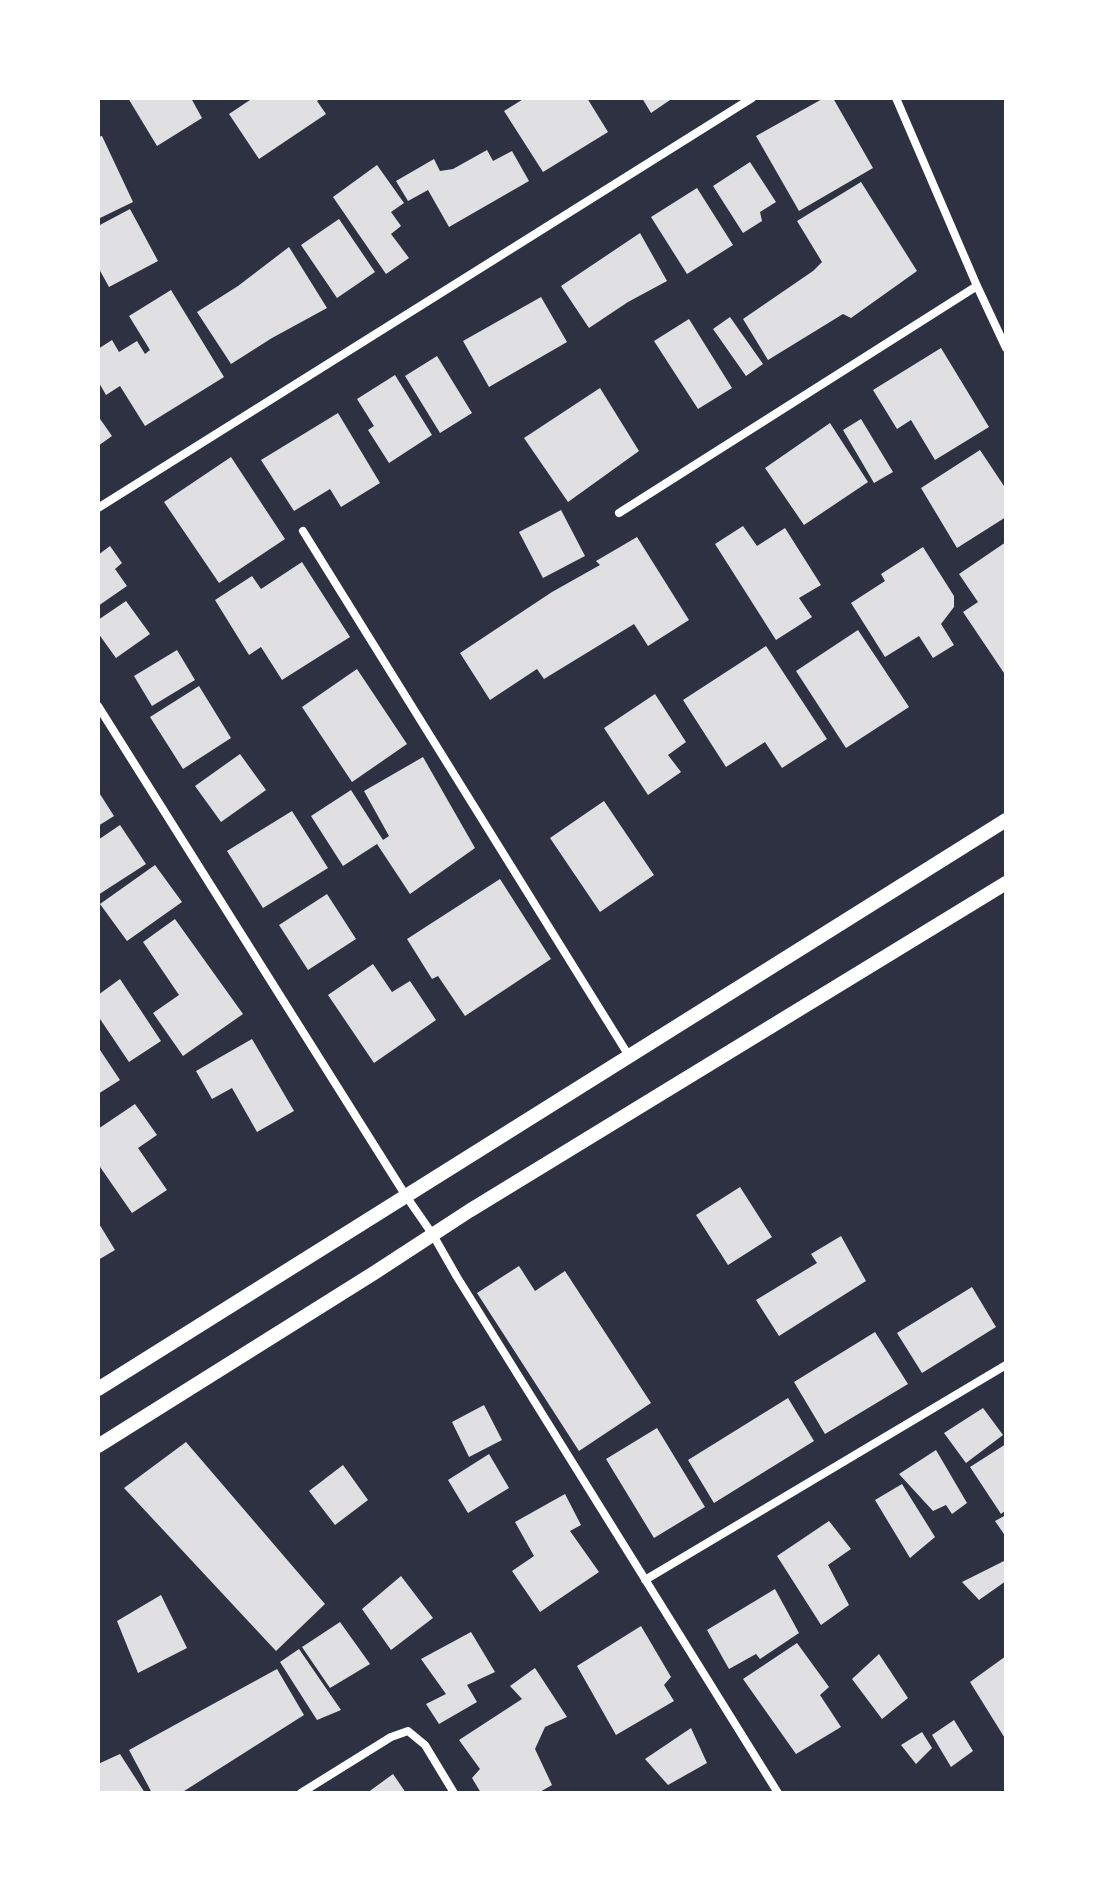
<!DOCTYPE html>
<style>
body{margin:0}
#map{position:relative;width:1104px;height:1891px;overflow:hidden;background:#2d3142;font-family:Montserrat,sans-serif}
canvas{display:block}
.frame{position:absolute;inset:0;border:100px solid #fff;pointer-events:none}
</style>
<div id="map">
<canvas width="1104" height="1891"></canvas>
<div class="frame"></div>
</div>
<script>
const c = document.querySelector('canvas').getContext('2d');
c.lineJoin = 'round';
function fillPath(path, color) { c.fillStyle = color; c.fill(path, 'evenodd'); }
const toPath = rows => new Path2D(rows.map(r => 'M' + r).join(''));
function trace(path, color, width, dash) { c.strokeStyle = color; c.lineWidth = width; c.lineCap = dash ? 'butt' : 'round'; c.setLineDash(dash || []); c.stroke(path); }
fillPath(toPath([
 [128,98,191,98,202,118,157,146],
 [253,98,321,98,317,101,326,114,259,159,229,114],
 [525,98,587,98,608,132,543,172,504,111],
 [642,98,673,98,651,113],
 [824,98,833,98,873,168,799,211,756,136],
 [102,136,133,202,98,219,98,137],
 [487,150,493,161,512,151,529,181,449,227,428,190,408,201,396,181,434,159,440,171,453,169],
 [750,162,776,202,760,212,762,221,743,233,713,186],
 [377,165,404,203,391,212,401,226,391,234,409,258,386,274,333,197],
 [861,182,917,271,851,318,843,314,768,360,743,319,813,271,822,262,797,221],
 [697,188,733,245,687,274,651,217],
 [130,209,158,261,109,287,98,267,98,226],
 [339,219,375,272,337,298,301,245],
 [640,233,667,281,628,302,589,328,561,286],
 [289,247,327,308,272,338,231,364,197,312,238,286],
 [171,290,224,377,145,426,120,386,106,395,98,381,98,349,112,340,119,352,137,341,145,354,150,350,129,316],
 [541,297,567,342,489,387,463,341],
 [730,317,763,364,746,376,713,329],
 [689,319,732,388,698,409,654,341],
 [941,348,989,427,935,460,911,420,897,429,873,390],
 [437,356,472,413,440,433,405,376],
 [395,375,432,435,389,463,368,430,374,426,357,399],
 [600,388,639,451,568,502,524,438],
 [338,413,380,483,341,507,330,489,294,511,261,460],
 [98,416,112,436,98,446],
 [861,419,893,472,874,483,843,430],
 [830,423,868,482,804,525,765,468],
 [980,450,1006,489,1006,517,957,548,921,488],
 [231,457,285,539,219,583,164,502],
 [561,510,585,556,543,578,519,532],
 [743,526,757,546,785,528,821,585,799,598,812,617,776,640,715,544],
 [637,537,689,620,648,646,634,624,544,679,537,669,490,700,460,653,552,592,600,565,596,561],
 [1006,542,1006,676,963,612,978,602,959,574],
 [110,546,122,563,115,569,127,586,98,606,98,555],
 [923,547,954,596,954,607,941,624,954,645,933,658,919,636,885,657,851,603,885,581,881,574],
 [302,562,350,637,282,680,261,647,249,655,215,600,252,576,261,589],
 [126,601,150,634,116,658,98,633,98,620],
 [858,630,909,707,846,748,796,671],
 [766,646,827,739,782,768,765,742,726,767,683,700],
 [177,650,195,680,152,706,134,676],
 [357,669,407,744,352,782,302,707],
 [199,686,231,738,183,769,150,717],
 [655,694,686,742,668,755,681,772,648,795,604,728],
 [240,754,266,790,221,822,195,786],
 [423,757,475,848,410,894,377,844,343,866,311,816,351,790,383,840,389,836,364,791],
 [98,791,114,816,98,826],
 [604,801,654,875,600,912,550,838],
 [292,811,328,868,263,908,227,851],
 [120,825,146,864,98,895,98,840],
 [155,865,182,902,127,941,100,904],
 [500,879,551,959,465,1016,438,976,432,979,407,939],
 [327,894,356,939,308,970,279,925],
 [175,919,243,1014,183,1056,153,1013,179,995,143,942],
 [373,964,392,992,410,981,436,1020,374,1063,328,995],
 [120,979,161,1041,129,1062,98,1016,98,995],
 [252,1039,294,1111,257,1132,232,1088,212,1099,196,1071],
 [98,1047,120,1080,98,1094],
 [135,1104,157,1135,138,1148,167,1190,132,1213,98,1164,98,1129],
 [740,1187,772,1237,728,1265,696,1215],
 [98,1222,115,1250,98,1260],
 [841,1236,866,1281,779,1336,756,1300,817,1263,811,1254],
 [519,1266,535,1291,565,1271,651,1403,579,1451,477,1293],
 [972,1287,996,1327,922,1373,897,1333],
 [875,1332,908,1384,825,1434,794,1382],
 [788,1398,814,1441,714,1503,688,1460],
 [484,1405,502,1440,469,1457,452,1422],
 [983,1408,1003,1435,966,1463,944,1433],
 [657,1428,705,1507,654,1538,606,1459],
 [186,1442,325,1604,276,1651,124,1488],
 [1006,1444,1006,1510,1001,1514,970,1467],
 [936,1450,967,1503,952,1514,946,1505,933,1511,899,1474],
 [489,1454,509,1488,468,1513,448,1480],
 [343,1465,368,1500,335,1525,309,1491],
 [902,1484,935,1537,910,1558,875,1500],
 [565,1494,581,1525,570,1531,599,1572,540,1612,512,1571,534,1556,515,1522],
 [1006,1515,1006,1537,995,1521],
 [829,1521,851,1549,828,1565,849,1605,821,1625,777,1556],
 [1006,1560,1006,1581,979,1600,962,1582],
 [401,1576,433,1618,391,1650,362,1609],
 [775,1589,799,1633,760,1659,756,1654,729,1669,707,1630],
 [161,1595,187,1648,138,1673,117,1621],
 [340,1622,370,1664,330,1688,302,1647],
 [641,1626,671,1677,664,1685,674,1701,616,1735,577,1666],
 [471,1632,495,1672,467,1685,477,1702,439,1724,426,1704,446,1694,421,1659],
 [797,1643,829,1687,820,1695,841,1727,796,1754,743,1679],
 [299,1649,341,1710,317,1720,280,1662],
 [879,1654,908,1698,882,1719,852,1679],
 [1006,1656,1006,1740,970,1682],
 [535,1668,567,1717,545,1727,535,1749,552,1785,538,1793,481,1793,472,1778,480,1769,459,1740,522,1699,510,1686],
 [277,1669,304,1715,181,1793,152,1793,129,1750],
 [954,1720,973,1751,951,1767,932,1735],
 [691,1728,707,1763,668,1785,645,1759],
 [922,1732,932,1748,916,1764,901,1745],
 [120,1754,145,1793,98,1793,98,1764],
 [393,1774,406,1793,367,1793]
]), '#e0e0e3');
trace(toPath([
 [896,98,977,286,1006,348],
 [98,508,752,98],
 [619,513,977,286],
 [303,531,629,1056],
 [98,706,406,1196,433,1235,457,1277,778,1793],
 [645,1580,1006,1365],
 [301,1793,391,1737,408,1731,425,1745,454,1793]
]), '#fff', 8);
trace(toPath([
 [98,1389,1006,820],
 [98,1446,374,1273,469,1211,1006,883]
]), '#fff', 14);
</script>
